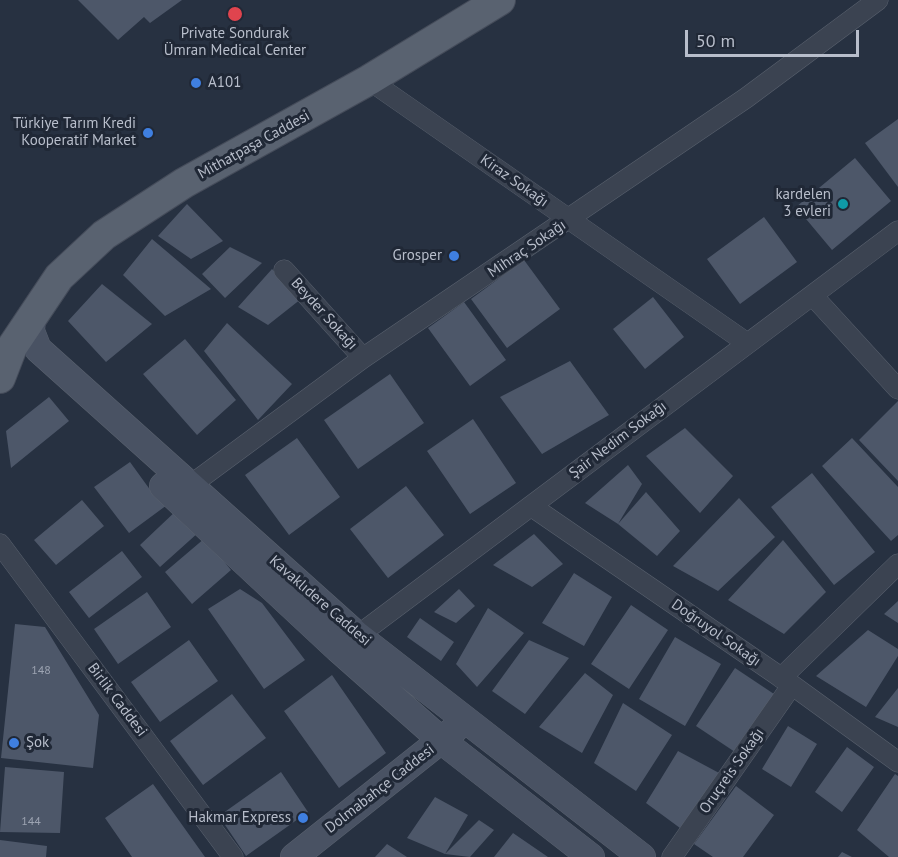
<!DOCTYPE html>
<meta charset="utf-8">
<style>
body{margin:0}
#map{position:relative;width:898px;height:857px;overflow:hidden;background:#273141;font-family:"PT Sans",sans-serif}
canvas{display:block}
.scale{position:absolute;left:685px;top:30px;width:174px;height:27px;box-sizing:border-box;border:3px solid #b8becb;border-top:0;padding-left:8px;font-size:18px;line-height:21px;white-space:nowrap;color:#b8becb;-webkit-text-stroke:4px #202836;paint-order:stroke}
</style>
<div id="map">
<canvas width="898" height="857"></canvas>
<div class="scale">50 m</div>
</div>
<script>
const c = document.querySelector('canvas').getContext('2d');
c.lineJoin = 'round';
function fillPath(path, color) { c.fillStyle = color; c.fill(path, 'evenodd'); }
const toPath = rows => new Path2D(rows.map(r => 'M' + r).join(''));
function trace(path, color, width, dash) { c.strokeStyle = color; c.lineWidth = width; c.lineCap = dash ? 'butt' : 'round'; c.setLineDash(dash || []); c.stroke(path); }
function drawText(font, color, halo, rows, align = 'center') {
  c.font = font + ' "PT Sans",sans-serif'; c.lineWidth = 6; c.setLineDash([]); c.textBaseline = 'middle'; c.strokeStyle = halo; c.fillStyle = color; for (const [text, x, y, turn = 0] of rows) {
    c.save(); c.translate(x, y); c.rotate((+turn || 0) * Math.PI / 180); c.textAlign = isNaN(turn) ? turn : align; if (halo) c.strokeText(text, 0, 0); c.fillText(text, 0, 0); c.restore();
  }
}
fillPath(toPath([
 [78,0,182,0,150,23,144,17,118,40],
 [898,119,898,187,865,143],
 [855,158,891,201,832,250,796,207],
 [187,204,223,241,191,259,158,236],
 [764,217,797,262,740,304,707,259],
 [152,239,211,289,165,316,123,275],
 [230,247,262,263,225,298,202,274],
 [524,260,560,309,507,348,471,299],
 [272,269,301,299,268,325,238,307],
 [102,284,152,324,106,362,68,321],
 [653,297,684,337,645,369,613,329],
 [464,302,506,360,470,386,428,328],
 [227,323,292,384,258,420,204,351],
 [185,339,236,400,197,435,143,374],
 [570,361,609,415,542,454,500,397],
 [390,374,424,423,358,469,324,420],
 [49,397,69,421,11,468,6,431],
 [898,401,898,481,859,440],
 [473,419,516,483,470,514,427,451],
 [685,428,733,476,700,513,646,456],
 [297,438,340,497,289,535,245,475],
 [852,438,898,487,898,535,891,541,822,466],
 [130,462,151,491,167,505,129,533,94,487],
 [628,465,642,484,618,524,585,503],
 [812,473,875,552,834,585,771,507],
 [406,486,444,535,388,578,350,529],
 [646,492,680,531,657,556,618,524],
 [739,498,775,537,718,591,673,566],
 [82,500,104,526,56,565,34,540],
 [178,509,199,532,160,567,140,545],
 [534,534,563,564,532,587,493,565],
 [205,538,231,570,192,604,165,572],
 [783,540,826,592,784,634,728,600],
 [122,551,142,577,89,618,69,592],
 [574,573,612,597,584,646,542,623],
 [240,589,262,603,305,660,264,689,208,609],
 [459,589,475,606,456,623,434,612],
 [147,592,171,627,118,664,94,629],
 [898,601,898,623,884,614],
 [631,605,668,630,629,689,591,664],
 [488,608,524,633,477,687,456,664],
 [420,618,454,642,441,661,407,637],
 [15,624,45,627,99,715,93,768,1,758],
 [868,630,898,649,898,656,866,707,816,676],
 [675,637,721,664,685,726,639,699],
 [189,640,218,681,160,722,131,682],
 [529,640,569,658,525,714,492,691],
 [735,668,774,694,735,752,696,726],
 [585,673,613,695,582,753,539,727],
 [332,675,386,753,339,788,284,711],
 [898,688,898,727,875,717],
 [232,694,266,738,203,785,170,741],
 [623,703,672,735,636,791,594,763],
 [788,726,817,744,791,787,762,769],
 [847,747,874,767,842,812,815,792],
 [678,751,721,774,680,828,646,803],
 [5,767,64,772,60,833,0,832],
 [281,772,308,812,246,856,219,816],
 [895,774,898,776,898,857,889,857,857,830],
 [153,784,205,857,132,857,105,818],
 [736,786,774,815,743,857,713,857,694,844],
 [435,797,468,815,445,854,407,838],
 [479,820,494,830,470,857,445,854],
 [513,833,548,857,494,857],
 [0,840,47,846,46,857,0,857],
 [387,844,407,857,375,857],
 [842,852,852,857,838,857]
]), '#4d5769');
const street = toPath([
 [369,80,747,343],
 [284,270,363,358],
 [813,296,898,389],
 [180,493,363,358,746,98,878,0],
 [531,506,792,685,898,762],
 [0,544,233,857],
 [348,643,898,231],
 [781,678,898,564],
 [672,857,792,685]
]);
const secondary = toPath([
 [32,317,31,331,38,349,358,636,642,857],
 [163,486,338,649,442,741,591,857],
 [294,857,455,729]
]);
const primary = toPath([
 [0,378,12,347,59,277,104,235,184,183,369,80,500,0]
]);
trace(street, '#59616e', 21);
trace(secondary, '#59616e', 28);
trace(primary, '#454c5a', 32);
trace(street, '#3b4351', 20);
trace(secondary, '#495263', 27);
trace(primary, '#596270', 30);
for (const [x, y, r, color] of [
 [235,14,8,"#e0444e"],
 [196,83,6,"#3f7fe0"],
 [148,133,6,"#3f7fe0"],
 [843,204,6,"#0f9aa8"],
 [454,256,6,"#3f7fe0"],
 [14,743,6,"#3f7fe0"],
 [303,818,6,"#3f7fe0"]
]) { const dot = new Path2D(); dot.arc(x, y, r, 0, 2 * Math.PI); c.fillStyle = color; c.fill(dot); trace(dot, '#202836', 2); }
drawText('12px', '#9da4b2', null, [
 ["148",41,671],
 ["144",31,822]
]);
drawText('15px', '#b8becb', '#202836', [
 ["Private Sondurak",235,34,"center"],
 ["Ümran Medical Center",235,51,"center"],
 ["A101",208,83,"left"],
 ["Türkiye Tarım Kredi",136,124],
 ["Kooperatif Market",136,141],
 ["kardelen",831,195],
 ["3 evleri",831,212],
 ["Grosper",442,256],
 ["Şok",26,743,"left"],
 ["Hakmar Express",291,818]
], 'right');
drawText('15px', '#b8becb', '#202836', [
 ["Mithatpaşa Caddesi",254,145,-29],
 ["Kiraz Sokağı",514,181,35],
 ["Mihraç Sokağı",527,249,-34],
 ["Beyder Sokağı",324,314,48],
 ["Şair Nedim Sokağı",618,440,-37],
 ["Kavaklıdere Caddesi",320,601,41],
 ["Doğruyol Sokağı",716,633,35],
 ["Birlik Caddesi",117,700,53],
 ["Oruçreis Sokağı",732,771,-55],
 ["Dolmabahçe Caddesi",380,789,-38]
]);
</script>
